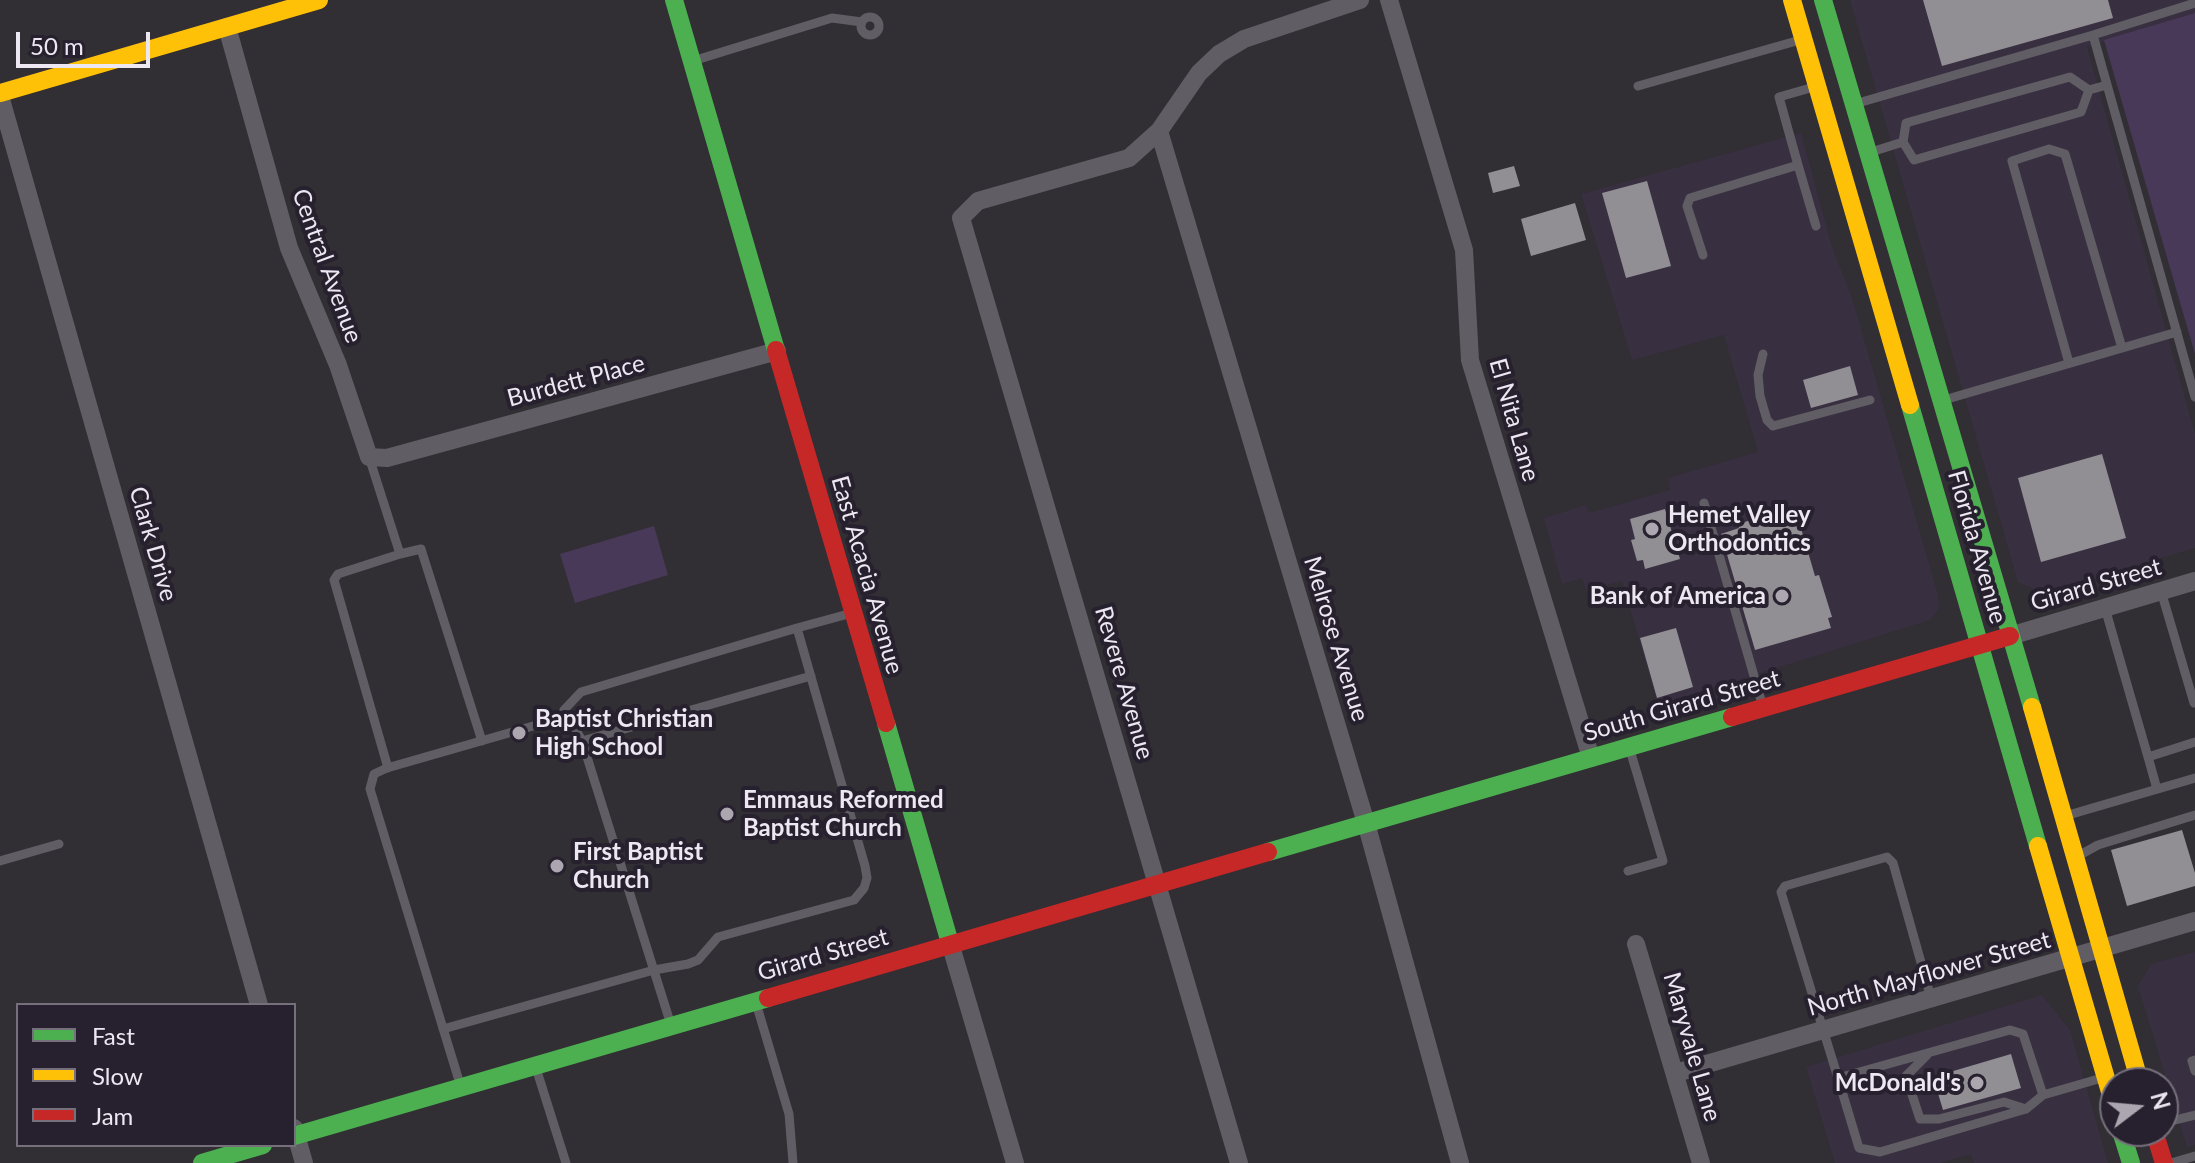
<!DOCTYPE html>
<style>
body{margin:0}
#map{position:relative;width:2195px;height:1163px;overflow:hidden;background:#312e34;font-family:Lato,sans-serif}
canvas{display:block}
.legend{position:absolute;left:16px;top:1003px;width:280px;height:144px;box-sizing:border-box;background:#27202e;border:2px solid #76707c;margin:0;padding:10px 14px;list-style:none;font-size:24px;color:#ece7f1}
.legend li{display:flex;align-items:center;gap:16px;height:40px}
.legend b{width:40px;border:2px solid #76707c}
.north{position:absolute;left:2099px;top:1067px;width:80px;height:80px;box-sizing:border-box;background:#27202e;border:2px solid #76707c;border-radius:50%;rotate:74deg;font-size:22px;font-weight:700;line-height:32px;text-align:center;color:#ece7f1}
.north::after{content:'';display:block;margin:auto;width:28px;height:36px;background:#aba6af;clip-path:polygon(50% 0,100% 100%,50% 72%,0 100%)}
.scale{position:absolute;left:16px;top:32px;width:134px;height:36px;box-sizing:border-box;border:4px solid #ece7f1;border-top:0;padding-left:10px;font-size:24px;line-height:28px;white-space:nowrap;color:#ece7f1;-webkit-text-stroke:6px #27202e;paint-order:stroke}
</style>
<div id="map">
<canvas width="2195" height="1163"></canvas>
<ul class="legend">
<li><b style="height:10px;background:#4caf50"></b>Fast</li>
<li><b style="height:10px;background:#ffc107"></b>Slow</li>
<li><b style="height:10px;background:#c62828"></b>Jam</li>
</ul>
<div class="north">N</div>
<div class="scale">50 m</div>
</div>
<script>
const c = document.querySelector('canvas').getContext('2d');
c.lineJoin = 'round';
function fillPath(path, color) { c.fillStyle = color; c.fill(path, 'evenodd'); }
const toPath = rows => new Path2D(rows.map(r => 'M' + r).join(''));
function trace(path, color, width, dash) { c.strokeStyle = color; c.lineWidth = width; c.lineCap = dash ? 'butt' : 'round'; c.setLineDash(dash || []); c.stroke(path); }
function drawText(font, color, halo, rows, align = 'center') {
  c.font = font + ' Lato,sans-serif'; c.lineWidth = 8; c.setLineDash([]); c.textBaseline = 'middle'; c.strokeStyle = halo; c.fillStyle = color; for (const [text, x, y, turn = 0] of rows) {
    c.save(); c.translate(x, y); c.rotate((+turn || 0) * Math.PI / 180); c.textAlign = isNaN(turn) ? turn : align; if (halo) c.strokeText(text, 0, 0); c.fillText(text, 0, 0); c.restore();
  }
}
fillPath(toPath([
 [1850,0,2195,0,2195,13,2087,47,2195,434,2195,548,2041,593,2018,582],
 [1801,133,1832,247,1852,298,1938,595,1939,608,1930,620,1658,705,1622,581,1586,590,1582,578,1562,584,1544,518,1586,505,1589,513,1670,490,1668,478,1758,452,1724,335,1632,360,1581,194],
 [2195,952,2195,1145,2187,1147,2138,986,2151,964],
 [2042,995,2070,1030,2108,1163,1974,1163,1970,1154,1940,1163,1835,1163,1806,1067]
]), '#382f41');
fillPath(toPath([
 [2195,13,2195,354,2104,40],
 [654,526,668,575,575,603,560,554]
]), '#493959');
fillPath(toPath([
 [1923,0,2108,0,2113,18,1942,66],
 [1514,166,1520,186,1493,193,1488,173],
 [1647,181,1671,266,1626,278,1602,193],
 [1575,203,1586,240,1531,256,1521,219],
 [1850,366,1858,395,1811,408,1803,380],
 [2102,454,2126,538,2041,562,2018,478],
 [1665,509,1680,559,1645,569,1643,560,1637,561,1631,540,1635,539,1630,519],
 [1796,511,1815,576,1819,575,1832,617,1828,618,1831,628,1755,650,1721,534,1739,528,1738,524,1764,516,1765,520],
 [1676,628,1693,687,1657,698,1640,638],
 [2182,830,2195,873,2195,886,2127,906,2111,850],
 [2011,1054,2021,1088,1943,1110,1933,1077]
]), '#918e94');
trace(toPath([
 '861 26a9 9 0 1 1 18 0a9 9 0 1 1-18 0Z',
 [2093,35,2195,3],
 [696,60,832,18,862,22],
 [1638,86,1800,40],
 [1858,103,2093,35,2195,397],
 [1903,142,1914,160,2081,112,2089,90],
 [1871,152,1903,142,1906,123,2070,77,2089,90,2107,85],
 [1798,165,1816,226],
 [1703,255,1687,206,1690,198,1798,165,1779,97,1814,87],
 [1763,354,1758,375,1760,396,1767,420,1773,426,1870,400],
 [2069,363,2012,161,2049,149,2065,154,2122,348],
 [1944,400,2177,332],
 [369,457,400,554,421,549,482,741],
 [1704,503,1763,707],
 [2161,591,2194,703],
 [2105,608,2148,757,2195,742],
 [797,628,852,613],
 [582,741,811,676],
 [2148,757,2157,789],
 [388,768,334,580,338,574,400,554],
 [2065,816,2195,778],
 [2078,856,2098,845,2195,815],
 [0,861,59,844],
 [1628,871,1663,861,1630,750],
 [756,1003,789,1114,793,1163],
 [443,1029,654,970,688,964,698,960,718,937,854,900,864,888,867,878,865,866,797,628,581,692,564,710,561,718],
 [1927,1055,1906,1076,1920,1119,1939,1119,2004,1102,2026,1109],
 [2195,1060,2192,1061,2195,1071],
 [536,1068,566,1163],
 [1838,1078,1781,892,1785,886,1887,857,1893,863,1931,998],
 [460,1084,370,789,374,774,387,768,561,718,572,722,582,741,671,1025],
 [2043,1095,2023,1034,2010,1030,1838,1078,1859,1148,1880,1152,2026,1109,2043,1095,2102,1078],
 [2163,1123,2195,1115],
 [2171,1163,2195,1156]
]), '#615d64', 9);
trace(toPath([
 [1389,0,1464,250,1470,360,1591,758],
 [227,27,289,248,338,365,369,457,387,458,777,351],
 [0,96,259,1005],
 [1159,131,1366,823,1460,1163],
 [2010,636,2195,581],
 [950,943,1015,1163],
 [1636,944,1701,1163],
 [1676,1073,2195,921],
 [294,1128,304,1163],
 [1239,1163,961,218,978,201,1129,158,1159,131,1199,73,1219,54,1244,39,1360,0]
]), '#615d64', 18);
trace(toPath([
 [674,0,776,350],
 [1823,0,2032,707],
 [1910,405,2038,846],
 [886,723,950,943],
 [1268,852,1732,717],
 [2121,1131,2131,1163],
 [294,1136,768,998],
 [202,1163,263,1145]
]), '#4caf50', 18);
trace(toPath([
 [1792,0,1910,405],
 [0,93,319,0],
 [2032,707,2140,1083],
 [2038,846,2115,1109]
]), '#ffc107', 18);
trace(toPath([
 [776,350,886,723],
 [1732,717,2010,636],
 [768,998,1268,852],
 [2154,1131,2164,1163]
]), '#c62828', 18);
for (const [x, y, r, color] of [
 [1652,529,8,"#aba6af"],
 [1782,596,8,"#aba6af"],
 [519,733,8,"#aba6af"],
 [727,814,8,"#aba6af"],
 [557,866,8,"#aba6af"],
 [1977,1083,8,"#aba6af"]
]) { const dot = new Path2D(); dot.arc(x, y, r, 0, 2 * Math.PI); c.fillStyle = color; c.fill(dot); trace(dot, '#27202e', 3); }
drawText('24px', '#ece7f1', '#27202e', [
 ["Central Avenue",327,266,70],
 ["Burdett Place",576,381,-15],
 ["El Nita Lane",1514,420,74],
 ["Clark Drive",153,544,74],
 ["Florida Avenue",1977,547,74],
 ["East Acacia Avenue",867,575,74],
 ["Girard Street",2096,585,-16],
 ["Melrose Avenue",1336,639,73],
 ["Revere Avenue",1124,683,74],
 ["South Girard Street",1682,706,-16],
 ["Girard Street",823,955,-16],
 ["North Mayflower Street",1929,974,-16],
 ["Maryvale Lane",1692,1047,74]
]);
drawText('bold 24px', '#ece7f1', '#27202e', [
 ["Hemet Valley",1668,515],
 ["Orthodontics",1668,543],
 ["Bank of America",1766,596,"right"],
 ["Baptist Christian",535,719],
 ["High School",535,747],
 ["Emmaus Reformed",743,800],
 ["Baptist Church",743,828],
 ["First Baptist",573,852],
 ["Church",573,880],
 ["McDonald's",1961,1083,"right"]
], 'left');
</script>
